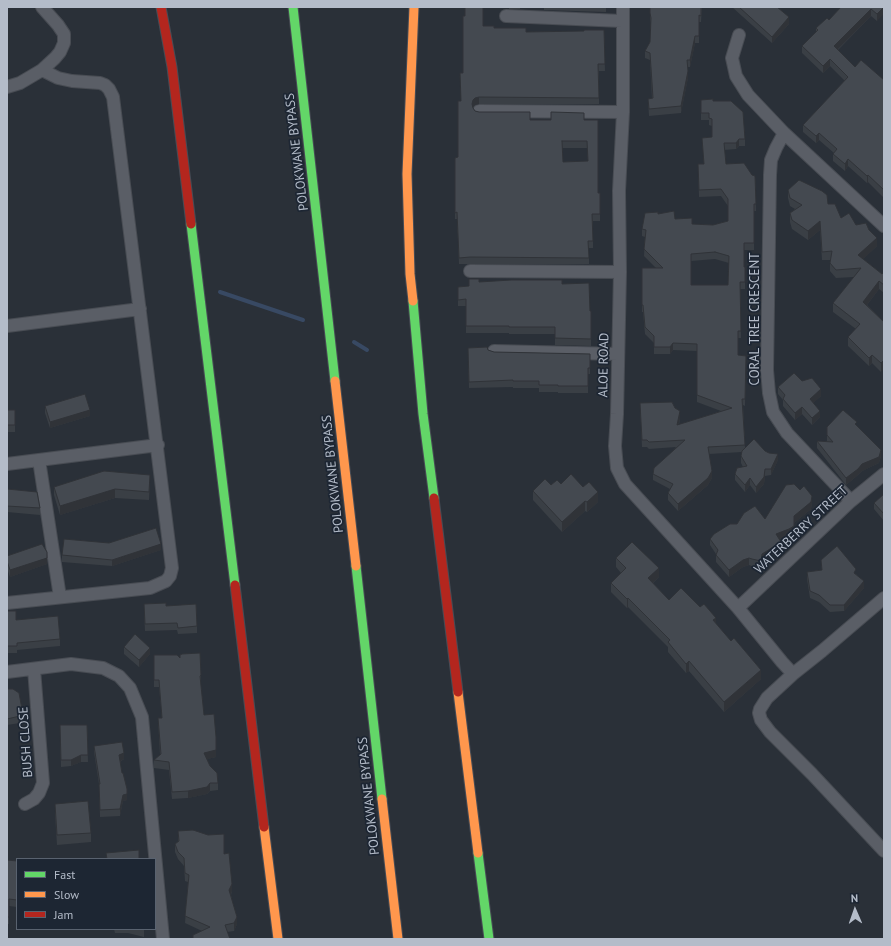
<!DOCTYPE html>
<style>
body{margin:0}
#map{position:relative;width:891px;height:946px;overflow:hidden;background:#2a3038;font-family:"PT Sans",sans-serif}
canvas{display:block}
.frame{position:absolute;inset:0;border:8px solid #b4bcc9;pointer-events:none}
.legend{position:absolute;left:16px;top:858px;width:140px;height:72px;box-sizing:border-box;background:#1d2633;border:1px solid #59626f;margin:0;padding:5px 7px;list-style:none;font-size:12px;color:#b4bcc9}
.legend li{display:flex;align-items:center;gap:8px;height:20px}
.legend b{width:20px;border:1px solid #59626f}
.north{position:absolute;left:835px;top:890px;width:40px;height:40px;-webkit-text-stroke:3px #1d2633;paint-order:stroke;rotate:358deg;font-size:11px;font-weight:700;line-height:16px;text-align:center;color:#b4bcc9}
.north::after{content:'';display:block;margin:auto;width:14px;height:18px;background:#b4bcc9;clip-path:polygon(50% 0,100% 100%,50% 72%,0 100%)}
</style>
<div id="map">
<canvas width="891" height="946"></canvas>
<div class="frame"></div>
<ul class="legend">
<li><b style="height:5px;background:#63d668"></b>Fast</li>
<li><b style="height:5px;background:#ff974d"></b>Slow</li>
<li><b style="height:5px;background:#b3261e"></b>Jam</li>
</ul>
<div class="north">N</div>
</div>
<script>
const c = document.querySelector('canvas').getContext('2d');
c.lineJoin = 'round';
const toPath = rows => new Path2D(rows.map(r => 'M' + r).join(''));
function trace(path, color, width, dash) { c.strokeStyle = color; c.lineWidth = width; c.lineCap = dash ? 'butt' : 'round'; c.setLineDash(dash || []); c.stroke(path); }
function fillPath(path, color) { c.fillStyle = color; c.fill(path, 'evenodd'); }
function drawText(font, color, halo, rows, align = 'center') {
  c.font = font + ' "PT Sans",sans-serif'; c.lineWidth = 3.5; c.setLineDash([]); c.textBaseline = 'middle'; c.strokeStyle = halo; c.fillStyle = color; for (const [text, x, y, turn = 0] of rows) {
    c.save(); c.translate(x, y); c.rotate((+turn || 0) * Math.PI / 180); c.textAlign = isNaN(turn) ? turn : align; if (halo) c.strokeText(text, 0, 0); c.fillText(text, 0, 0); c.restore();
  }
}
trace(toPath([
 [220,292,303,320],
 [354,342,367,350]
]), '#384963', 4);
const street = toPath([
 [623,7,623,112,619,191,620,272,617,414,615,446,617,468,625,484,738,608,782,662,793,674],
 [506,16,622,21],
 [739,35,732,58,736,76,748,95,784,133,884,226],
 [7,87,20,83,42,70,55,58,60,52,64,43,64,34,58,25,42,7],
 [479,111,623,112],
 [784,133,776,148,771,160,770,175,767,370,769,393,773,412,787,433,851,501],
 [470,271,620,272],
 [7,326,140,309],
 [494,351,618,354],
 [39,460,60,597],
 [7,464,158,445],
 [884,598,822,651,793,674,767,698,760,709,759,713,761,720,770,732,812,774,884,851],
 [7,603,150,588,166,581,170,576,172,568,113,97,109,89,105,85,100,83,72,81,58,78,42,70],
 [738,608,851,501,884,474],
 [7,672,71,664,103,668,119,676,130,688,142,717,163,939],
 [25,804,34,799,39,793,43,783,34,669]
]);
const fast = toPath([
 [293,7,335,381],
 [191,224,235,585],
 [413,301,423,414,434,498],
 [356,566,382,799],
 [478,853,489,939]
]);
const slow = toPath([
 [413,301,410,274,407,174,414,7],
 [335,381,356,566],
 [458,692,478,853],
 [382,799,398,939],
 [264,827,278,939]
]);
const jam = toPath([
 [161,7,172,67,191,224],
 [434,498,458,692],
 [235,585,264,827]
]);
trace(street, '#484c53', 14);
trace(fast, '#484c55', 11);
trace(slow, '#484c55', 11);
trace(jam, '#484c55', 11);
trace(street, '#5a5e66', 12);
trace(fast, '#63d668', 9);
trace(slow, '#ff974d', 9);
trace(jam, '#b3261e', 9);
fillPath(toPath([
 [509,7,520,7,520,9,509,9],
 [544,7,606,7,606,12,544,10],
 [650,7,702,7,701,22,699,22,699,43,695,43,690,67,687,67,688,78,681,113,649,116,648,99,652,99,650,60,645,58,645,51,650,42,651,24,650,19],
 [732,7,777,7,789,24,772,43],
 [841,7,884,7,877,21,871,16,838,50,855,67,884,80,884,198,868,182,867,183,848,166,845,171,833,161,833,154,834,153,819,140,816,143,803,132,803,125,845,81,830,66,823,73,802,53,802,46,816,32,816,28,829,20],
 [465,16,483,26,494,28,526,32,584,31,604,30,605,71,599,71,599,104,479,104,475,105,473,108,475,111,479,112,530,120,584,120,598,193,600,193,600,221,593,221,593,248,589,248,589,264,459,264,457,219,455,219,455,158,458,157,461,101,463,73],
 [562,148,587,148,588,161,563,162],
 [701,100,713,101,745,139,745,146,739,146,736,149,724,150,726,164,752,175,755,176,756,211,754,211,754,250,744,250,744,267,745,267,745,289,740,289,741,338,738,338,738,355,746,356,745,406,743,405,745,448,765,451,778,460,771,475,765,476,764,484,756,493,750,485,745,492,735,480,735,474,743,467,741,463,741,456,742,452,709,454,712,478,708,485,678,511,668,500,668,493,670,489,653,480,653,474,676,447,649,449,647,447,642,447,640,403,675,408,680,418,679,425,721,411,697,402,697,351,673,350,670,354,654,354,654,343,645,334,643,312,642,312,642,268,656,268,644,256,645,237,642,236,642,229,658,214,692,224,713,225,728,221,728,206,721,196,699,197,698,164,704,164,702,138,712,137,712,126,709,125,709,120,701,120],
 [715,259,729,263,728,285,691,285,691,261],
 [788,190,828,204,841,218,856,225,877,246,863,259,882,274,884,272,884,293,879,289,867,305,884,322,881,372,872,363,869,366,848,346,848,337,856,329,833,312,833,303,854,277,836,278,830,271,830,260,822,260,820,230,808,240,792,229,790,222,790,213,795,209,790,206,788,198],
 [479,282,562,284,590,311,591,311,591,346,555,345,555,334,509,334,509,333,466,333,466,306,458,306,458,287,469,286],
 [468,348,488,350,494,352,590,354,590,374,588,374,588,393,558,393,558,392,539,392,539,388,513,388,513,387,469,388],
 [802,381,821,396,813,403,820,417,812,425,802,414,795,420,783,406,783,400,778,394,778,387],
 [45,406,90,416,50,428,45,413],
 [7,410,15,410,15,432,7,432],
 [857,426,881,456,879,463,862,471,858,475,846,485,817,448,817,441,827,441,827,427],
 [150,483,149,500,115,498,60,515,54,495,54,487],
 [561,484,583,487,598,502,587,512,585,511,562,532,533,500,533,491,551,485],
 [7,489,40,508,40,515,7,512],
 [884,494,884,521,874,509,874,503],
 [812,502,811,509,794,523,794,533,789,536,779,539,781,549,762,561,761,568,752,566,749,565,743,567,729,577,716,562,716,554,710,545,710,539,737,524,765,519],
 [161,550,112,566,62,562,62,555],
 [7,556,47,564,10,577,7,568],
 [616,558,659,577,653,583,669,600,716,624,761,679,724,712,689,671,686,673,668,652,668,647,628,607,627,608,611,592,611,583,621,573,616,567],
 [821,560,856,574,864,588,844,611,830,612,819,602,810,598,807,579,807,572,822,570],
 [166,606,197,626,197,633,178,634,177,630,145,631,144,610],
 [7,611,16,620,60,639,60,646,17,650,17,653,7,653],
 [124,647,150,654,139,667,124,654],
 [154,655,201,675,201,683,200,683,204,715,216,757,207,759,218,783,218,790,210,791,207,794,188,798,172,799,169,770,154,768,154,760,160,755,158,718,162,718,159,687,154,687],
 [7,689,22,709,22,715,20,716,20,723,7,725],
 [60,725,87,725,88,762,81,762,71,766,61,767],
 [94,746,124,759,120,762,127,800,123,801,120,816,100,817,99,784,94,752],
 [55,804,91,833,91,842,57,845,55,814],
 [178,831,224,854,232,891,231,895,237,924,234,931,227,932,202,931,185,923,188,882,185,881,184,866,178,859,175,852,175,844,178,842],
 [7,860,17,861,17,907,9,906,9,924,7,924],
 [114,929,144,929,144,937,128,933,115,933]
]), '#3a3f45');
fillPath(toPath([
 [884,7,884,14,877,21,877,14],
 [871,9,871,16,834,53,834,46],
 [789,17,789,24,772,43,772,37],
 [695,36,695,43,690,67,690,60],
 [830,59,830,66,823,73,823,66],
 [688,71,688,78,681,113,681,106],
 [479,97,479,104,475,105,473,107,472,111,472,104,473,100,475,98],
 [819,133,819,140,816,143,816,136],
 [739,139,739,146,736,149,736,143],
 [848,159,848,166,845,171,845,164],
 [868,175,868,182,867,183,867,176],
 [820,221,820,230,808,240,808,231],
 [877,238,877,246,858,264,858,255],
 [879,281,879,289,863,310,863,302],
 [673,343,673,350,670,354,670,347],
 [872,355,872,363,869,366,869,358],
 [884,360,884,369,881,372,881,363],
 [821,389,821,396,810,406,810,399],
 [802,407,802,414,795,420,795,413],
 [90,410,90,416,50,428,50,422],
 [680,411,680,418,677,432,677,425],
 [820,411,820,417,812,425,812,418],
 [881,450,881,456,879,463,862,471,858,475,846,485,846,478,862,464],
 [778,454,778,460,771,475,771,469],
 [765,469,765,476,764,484,756,493,756,487],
 [712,471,712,478,708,485,678,511,678,504],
 [150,475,150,483,149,500,149,492],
 [750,478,750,485,745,492,745,485],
 [115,489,115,498,60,515,60,506],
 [598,492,598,502,587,512,587,502],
 [812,496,812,502,811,509,794,523,794,533,789,536,776,540,776,534,794,516],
 [585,501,585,511,562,532,562,522],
 [781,542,781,549,762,561,761,568,761,561,762,554],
 [161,544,161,550,112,566,112,560],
 [47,558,47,564,10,577,10,570],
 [749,558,749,565,743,567,729,577,729,570,743,560],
 [659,568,659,577,648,587,648,578],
 [864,581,864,588,844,611,844,605],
 [628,598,628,607,627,608,627,599],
 [716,618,716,627,713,620],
 [150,648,150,654,139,667,139,660],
 [689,661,689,671,686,673,686,664],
 [761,670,761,679,724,712,724,702],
 [216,737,216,757,204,760,204,753],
 [124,753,124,759,119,762,119,755],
 [81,755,81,762,71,766,71,760],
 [210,783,210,791,207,794,188,798,188,791],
 [127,794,127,800,123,801,120,816,120,809,123,795],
 [232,884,232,891,229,898,229,890],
 [237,917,237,924,234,931,234,923]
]), '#303338');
const building = toPath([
 [465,7,483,7,483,26,494,26,494,28,526,28,526,32,584,31,584,30,604,30,605,64,598,64,599,98,479,97,475,98,473,100,472,104,473,108,475,111,479,112,530,112,530,120,551,120,551,112,584,113,584,120,598,120,598,193,600,193,600,214,592,214,593,241,588,241,589,258,470,257,459,258,457,212,455,213,455,158,458,157,458,101,461,101,460,73,463,73,463,16,465,16,465,7],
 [562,141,587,141,588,161,563,162,562,141],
 [650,7,701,7,701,16,699,15,699,36,695,36,690,60,687,60,688,71,681,106,649,109,648,99,653,98,650,53,645,51,650,42,651,18,650,13,650,7],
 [739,7,777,7,789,17,772,37,739,7],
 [841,7,884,7,877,14,871,9,834,46,855,67,861,60,884,80,884,190,868,175,867,176,848,159,845,164,833,154,837,149,819,133,816,136,803,125,848,77,830,59,823,66,802,46,818,30,816,28,827,18,829,20,841,7],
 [713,99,713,101,731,101,743,112,745,139,739,139,736,143,724,143,726,164,744,163,752,175,755,176,756,204,754,204,754,243,744,243,744,267,745,267,745,282,740,282,741,331,738,331,738,355,746,356,745,399,742,399,745,445,708,447,712,471,708,478,678,504,668,493,673,484,653,474,654,468,685,440,649,442,647,440,642,440,640,403,672,402,675,408,680,411,677,425,732,408,697,395,697,344,673,343,670,347,654,347,654,336,645,327,643,305,642,305,642,268,663,268,644,249,646,230,642,229,645,213,658,212,658,214,674,211,675,219,692,218,692,224,713,225,728,221,728,199,721,189,699,190,698,164,704,164,702,138,712,137,712,119,709,118,709,113,701,113,701,100,713,99],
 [715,252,729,256,728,285,691,285,691,254,715,252],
 [799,180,822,191,827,195,828,204,835,204,841,218,849,213,856,225,866,223,869,230,877,238,858,255,882,274,884,272,884,285,879,281,863,302,884,322,884,360,881,363,872,355,869,358,848,337,860,324,833,303,861,268,836,270,830,263,832,251,822,252,820,221,808,231,792,220,790,213,802,205,790,198,788,190,799,180],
 [469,279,479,279,479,282,511,280,562,280,562,284,589,283,590,311,591,311,591,339,555,338,555,327,509,327,509,326,466,326,466,299,458,300,458,287,469,286,469,279],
 [487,347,488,350,494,352,590,354,590,368,588,368,588,386,558,386,558,385,539,385,539,381,513,381,513,380,469,382,468,348,487,347],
 [794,373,802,381,812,378,821,389,810,399,820,411,812,418,802,407,795,413,783,399,785,395,778,387,794,373],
 [85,394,90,410,50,422,45,406,85,394],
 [7,410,15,410,15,425,7,425,7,410],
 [843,410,857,422,855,424,881,450,879,457,862,464,858,469,846,478,817,441,833,442,827,435,827,427,843,410],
 [754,439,765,451,769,453,778,454,771,469,765,469,764,477,756,487,750,478,745,485,735,474,737,468,747,466,741,456,742,451,754,439],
 [104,471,150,475,149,492,115,489,60,506,54,487,104,471],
 [571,474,583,487,589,482,598,492,587,502,585,501,562,522,533,491,545,479,551,485,557,480,561,484,571,474],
 [794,484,800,490,804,486,812,496,811,502,794,516,794,526,789,529,776,534,781,542,762,554,761,561,752,559,749,558,743,560,729,570,716,555,718,550,710,539,714,534,730,524,737,524,744,513,755,506,765,519,786,485,794,484],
 [7,489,37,492,40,508,7,506,7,489],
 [884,494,884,514,874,503,884,494],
 [156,528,161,544,112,560,62,555,64,539,109,543,156,528],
 [632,542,659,568,648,578,669,600,681,588,700,607,704,604,716,618,713,620,731,641,734,638,761,670,724,702,689,661,686,664,668,642,670,640,628,598,627,599,611,583,626,568,616,558,632,542],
 [42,544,47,552,47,558,10,570,7,561,7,556,42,544],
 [837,546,856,569,854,573,864,581,844,605,830,605,819,595,810,591,807,572,822,570,821,560,837,546],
 [166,603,166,606,196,604,197,626,178,628,177,623,145,624,144,604,166,603],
 [7,611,16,611,16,620,58,616,60,639,17,643,17,646,7,646,7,611],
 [135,634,150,648,139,660,124,647,135,634],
 [200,653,201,675,200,676,204,715,214,714,216,737,216,750,204,753,210,766,217,773,218,783,210,783,207,787,188,791,172,792,169,762,154,760,161,754,158,718,162,718,159,680,154,680,154,655,177,655,180,658,180,655,182,654,200,653],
 [7,689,13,689,19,693,22,709,19,709,20,716,7,719,7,689],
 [60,725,87,725,88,755,81,755,71,760,61,760,60,725],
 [122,742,124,753,119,755,122,773,123,773,127,789,127,794,123,795,120,809,100,810,99,784,100,784,94,746,122,742],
 [88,801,91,833,57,835,55,804,88,801],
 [193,830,208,835,224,834,224,854,229,853,232,884,229,890,237,917,234,923,225,925,230,939,193,939,193,935,210,927,185,916,189,875,185,873,184,858,178,852,175,844,179,841,178,831,193,830],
 [139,850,139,859,107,859,106,853,139,850],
 [7,860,17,861,17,900,9,899,9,917,7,917,7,860]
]);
fillPath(building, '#444950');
trace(building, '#303338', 1);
drawText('13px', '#b4bcc9', '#1d2633', [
 ["POLOKWANE BYPASS",297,152,-97],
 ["CORAL TREE CRESCENT",755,319,-90],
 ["ALOE ROAD",604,365,-89],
 ["POLOKWANE BYPASS",333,474,-96],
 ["WATERBERRY STREET",801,530,-43],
 ["BUSH CLOSE",26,742,-94],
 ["POLOKWANE BYPASS",369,796,-96]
]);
</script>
